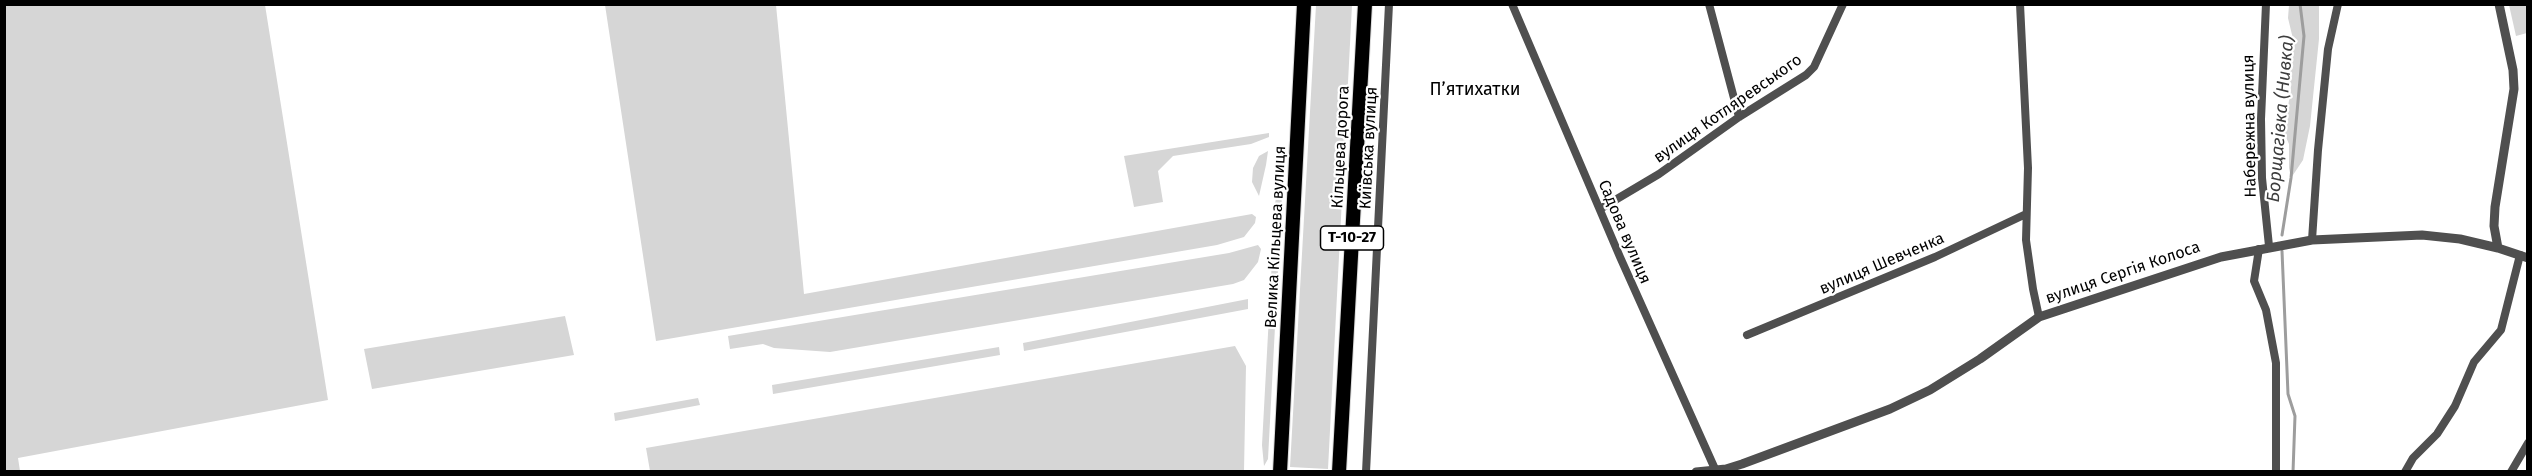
<!DOCTYPE html>
<meta charset="utf-8">
<style>
body{margin:0}
#map{position:relative;width:2532px;height:476px;overflow:hidden;background:#fff;font-family:"Fira Sans",sans-serif}
canvas{display:block}
.frame{position:absolute;inset:0;border:6px solid #000;pointer-events:none}
</style>
<div id="map">
<canvas width="2532" height="476"></canvas>
<div class="frame"></div>
</div>
<script>
const c = document.querySelector('canvas').getContext('2d');
c.lineJoin = 'round';
function fillPath(path, color) { c.fillStyle = color; c.fill(path, 'evenodd'); }
const toPath = rows => new Path2D(rows.map(r => 'M' + r).join(''));
function trace(path, color, width, dash) { c.strokeStyle = color; c.lineWidth = width; c.lineCap = dash ? 'butt' : 'round'; c.setLineDash(dash || []); c.stroke(path); }
function drawText(font, color, halo, rows, align = 'center') {
  c.font = font + ' "Fira Sans",sans-serif'; c.lineWidth = 4.5; c.setLineDash([]); c.textBaseline = 'middle'; c.strokeStyle = halo; c.fillStyle = color; for (const [text, x, y, turn = 0] of rows) {
    c.save(); c.translate(x, y); c.rotate((+turn || 0) * Math.PI / 180); c.textAlign = isNaN(turn) ? turn : align; if (halo) c.strokeText(text, 0, 0); c.fillText(text, 0, 0); c.restore();
  }
}
fillPath(toPath([
 [4,5,265,5,328,400,18,458,20,471,5,471],
 [605,5,776,5,804,294,1252,214,1256,217,1255,223,1244,237,1217,245,656,341],
 [1316,5,1352,5,1328,469,1290,467],
 [2289,5,2319,5,2319,39,2310,126,2303,160,2291,178,2289,168,2289,144,2285,135,2282,115,2288,106,2291,90,2288,63,2293,39,2288,18],
 [2509,5,2527,5,2527,33,2516,36],
 [1269,133,1269,137,1251,144,1173,156,1158,171,1163,202,1134,207,1124,156],
 [1268,151,1266,165,1259,196,1252,182,1253,168,1259,156],
 [1284,157,1268,459,1264,466,1262,445,1275,204,1280,171],
 [1258,245,1261,249,1258,262,1244,280,1233,284,830,352,774,348,763,344,730,349,728,336,1229,253],
 [1248,299,1248,309,1024,351,1023,343],
 [565,316,574,355,372,389,364,349],
 [1235,346,1246,366,1244,471,650,471,646,448],
 [999,347,1000,355,773,394,772,385],
 [698,398,700,405,615,421,614,413]
]), '#d6d6d6');
trace(toPath([
 [2282,235,2291,178,2304,36,2300,4],
 [2282,251,2288,394,2295,416,2293,472]
]), '#9d9d9d', 3);
const trunk = toPath([
 [1280,472,1304,4],
 [1339,472,1365,4]
]);
trace(trunk, '#dbdbdb', 16);
trace(toPath([
 [1512,4,1620,257,1715,469],
 [1709,4,1739,117],
 [2020,4,2028,168,2026,240,2033,289,2039,317],
 [2266,4,2261,119,2262,178,2269,246],
 [1600,209,1659,174,1739,117,1806,75,1814,67,1843,4],
 [2312,240,2318,150,2328,49,2338,4],
 [2259,249,2254,281,2266,310,2276,363,2276,472],
 [1747,335,1935,257,2026,214],
 [1366,472,1389,4],
 [2405,472,2413,458,2437,434,2455,406,2474,362,2501,330,2520,255],
 [2511,472,2528,443]
]), '#4f4f4f', 8);
trace(toPath([
 [2498,248,2494,226,2495,207,2514,89,2513,70,2499,4],
 [1696,472,1726,469,1742,464,1890,409,1930,390,1980,359,2039,317,2221,257,2312,240,2422,235,2460,239,2498,248,2528,258]
]), '#4f4f4f', 9);
trace(trunk, '#000', 14);
for (const [x, y, w] of [
 [1352,238,63]
]) { const box = new Path2D(); box.roundRect(x - w / 2, y - 12, w, 24, 4.5); c.fillStyle = '#fff'; c.fill(box); trace(box, '#000', 1.5); }
drawText('bold 15px', '#000', null, [
 ["Т-10-27",1352,238]
]);
drawText('16px', '#000', '#fff', [
 ["вулиця Котляревського",1728,109,-35],
 ["Набережна вулиця",2250,126,-91],
 ["Кільцева дорога",1341,147,-87],
 ["Київська вулиця",1369,148,-87],
 ["Садова вулиця",1624,232,67],
 ["Велика Кільцева вулиця",1276,237,-87],
 ["вулиця Шевченка",1882,264,-23],
 ["вулиця Сергія Колоса",2123,273,-19]
]);
drawText('18px', '#000', '#fff', [
 ["Пʼятихатки",1475,90]
]);
drawText('italic 18px', '#3e3e3e', '#fff', [
 ["Борщагівка (Нивка)",2281,119,-85]
]);
</script>
